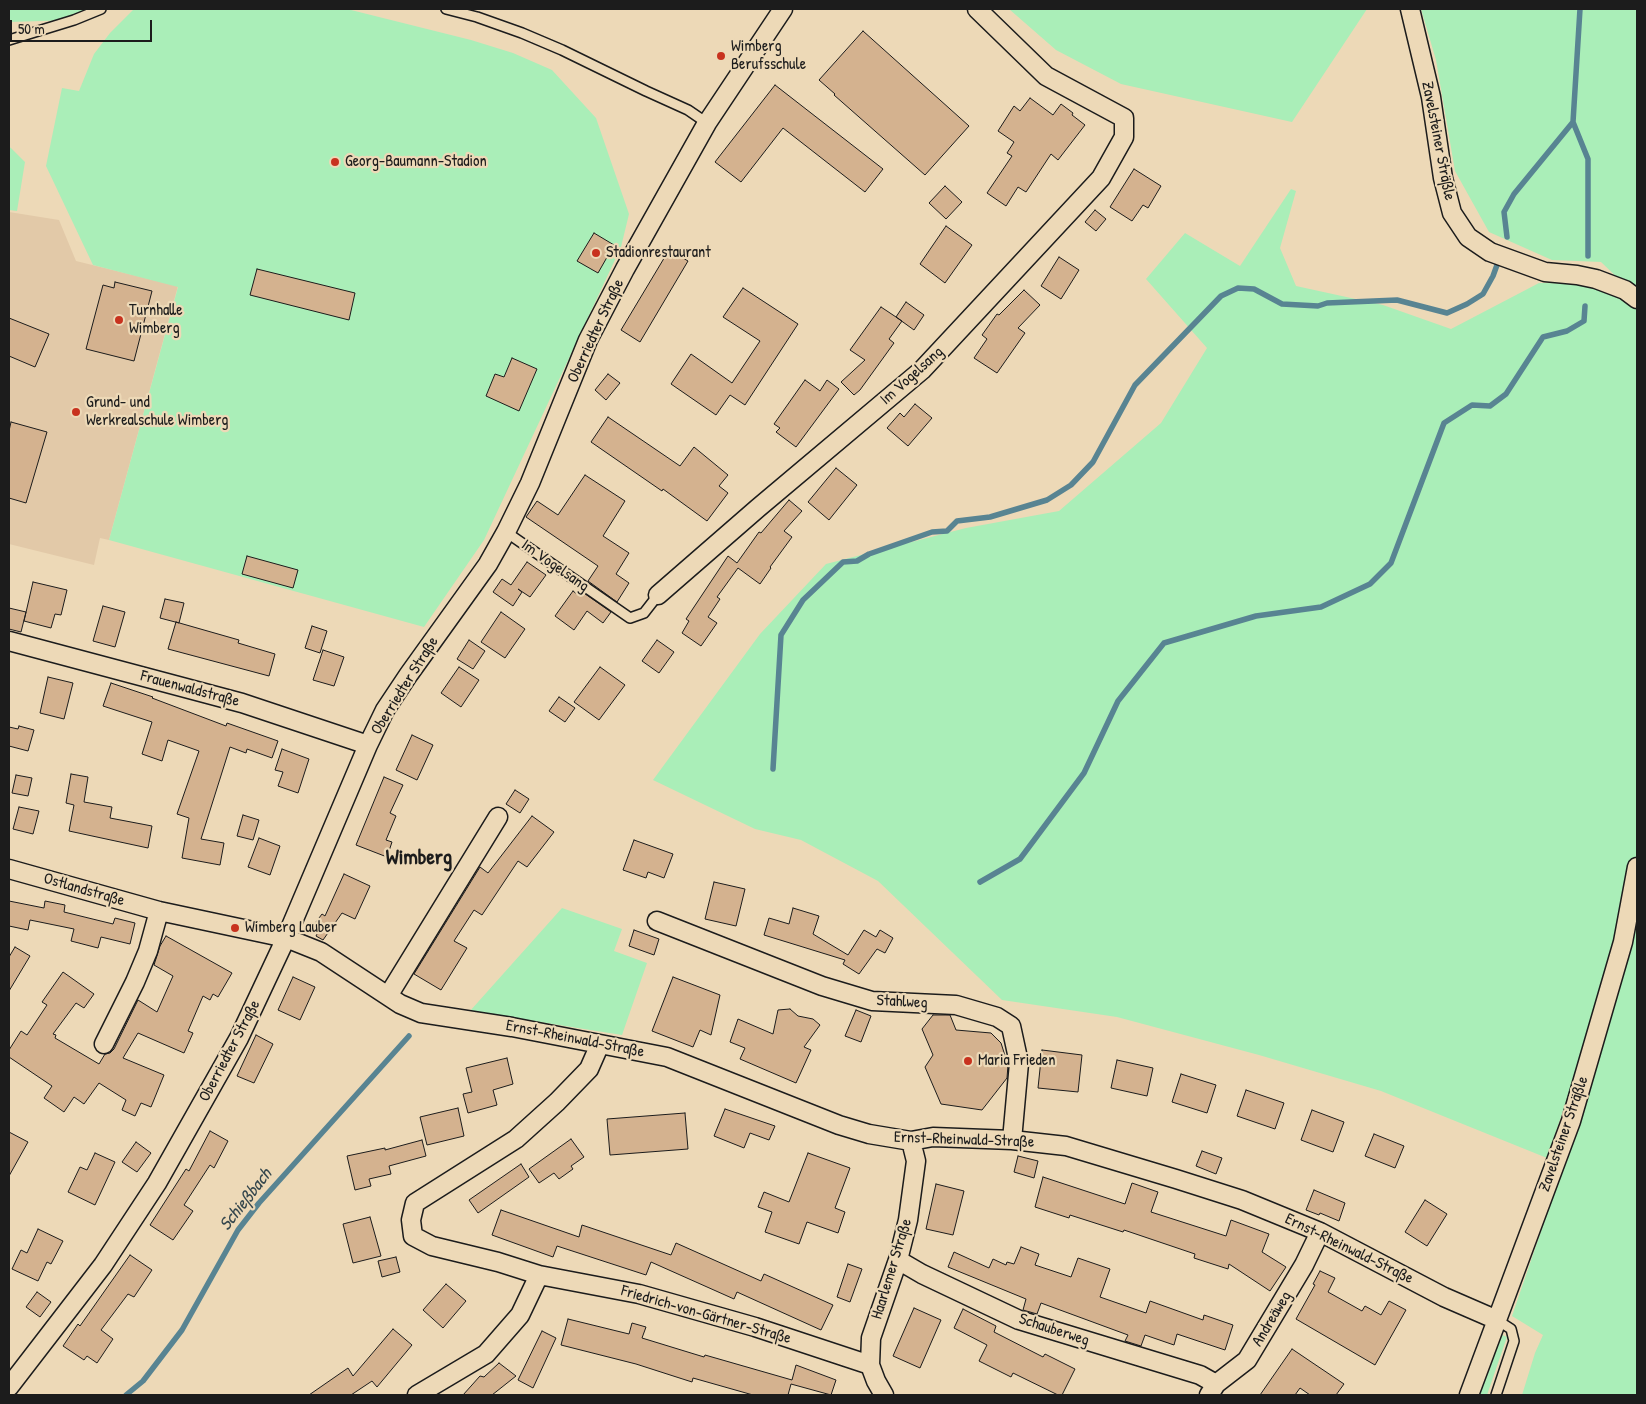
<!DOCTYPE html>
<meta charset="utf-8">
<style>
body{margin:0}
#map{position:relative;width:1646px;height:1404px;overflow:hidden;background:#edd9b7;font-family:"Patrick Hand",sans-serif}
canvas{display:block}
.frame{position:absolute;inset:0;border:10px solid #1c1c1c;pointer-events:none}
.scale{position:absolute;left:10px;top:20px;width:142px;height:22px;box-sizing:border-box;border:2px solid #1c1c1c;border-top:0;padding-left:6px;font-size:15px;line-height:18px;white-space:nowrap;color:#1c1c1c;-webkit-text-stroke:4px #edd9b7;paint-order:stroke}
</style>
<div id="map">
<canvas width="1646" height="1404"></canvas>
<div class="frame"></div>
<div class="scale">50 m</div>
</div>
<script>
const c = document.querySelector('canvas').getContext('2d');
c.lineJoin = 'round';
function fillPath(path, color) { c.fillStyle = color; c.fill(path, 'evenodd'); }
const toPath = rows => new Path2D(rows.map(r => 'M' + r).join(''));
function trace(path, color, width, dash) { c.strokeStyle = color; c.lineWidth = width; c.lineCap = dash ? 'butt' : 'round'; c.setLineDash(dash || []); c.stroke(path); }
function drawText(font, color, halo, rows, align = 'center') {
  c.font = font + ' "Patrick Hand",sans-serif'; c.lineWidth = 4.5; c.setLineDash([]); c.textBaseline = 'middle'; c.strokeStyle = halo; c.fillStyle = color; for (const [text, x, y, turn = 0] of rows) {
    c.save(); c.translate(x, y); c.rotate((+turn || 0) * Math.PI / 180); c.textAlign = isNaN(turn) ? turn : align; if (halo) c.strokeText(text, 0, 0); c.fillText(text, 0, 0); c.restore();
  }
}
fillPath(toPath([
 [9,212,59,220,76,261,178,286,109,540,100,538,94,565,9,544]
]), '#e2c9a8');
fillPath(toPath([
 [9,9,89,9,74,20,9,22],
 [134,9,347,9,471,40,513,53,552,70,596,118,629,214,621,247,484,540,424,627,109,540,178,287,93,265,46,166,62,88,79,91,94,54,110,33],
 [1009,9,1367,9,1292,122,1121,84,1056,50],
 [1421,9,1637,9,1637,1395,1522,1395,1535,1353,1543,1335,1512,1316,1580,1117,1586,1043,1547,1158,1381,1091,1259,1055,1117,1017,1002,1000,878,881,801,840,755,829,653,780,760,634,826,564,966,528,1059,511,1161,423,1207,348,1146,279,1185,233,1240,266,1291,189,1296,191,1280,248,1296,286,1383,305,1451,329,1539,283,1624,284,1601,262,1552,260,1489,232,1455,171,1436,60],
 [9,147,11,148,25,162,17,211,9,210],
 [562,908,622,929,614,951,647,963,622,1035,470,1011],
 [1500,1334,1507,1337,1487,1395,1479,1395]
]), '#aaeeb8');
trace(toPath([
 [1580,9,1573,122,1588,159,1588,256],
 [1507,237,1504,212,1514,194,1573,122],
 [773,769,781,635,803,600,843,562,857,561,869,554,932,532,947,531,957,521,990,517,1047,500,1071,485,1093,462,1135,385,1221,296,1238,288,1254,289,1282,304,1318,306,1327,303,1397,300,1447,313,1467,304,1483,294,1493,276,1497,265],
 [980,882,1020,859,1084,773,1118,701,1164,643,1256,616,1321,607,1370,584,1391,563,1444,423,1472,405,1490,406,1506,394,1543,337,1567,331,1584,321,1585,306],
 [126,1395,143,1381,182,1330,238,1230,259,1203,409,1036]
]), '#588492', 5.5);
const building = toPath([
 [863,31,969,126,925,175,834,95,835,94,819,80,863,31],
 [775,85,883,169,865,192,783,128,741,182,715,162,775,85],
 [1030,98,1053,115,1061,104,1073,113,1072,115,1085,125,1058,160,1051,154,1026,192,1018,187,1006,206,987,193,1012,156,1007,153,1014,142,998,131,1014,106,1020,111,1030,98],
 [1134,169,1161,186,1148,208,1143,205,1132,221,1110,207,1134,169],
 [945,186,962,202,946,219,929,203,945,186],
 [1095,210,1106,219,1096,231,1085,222,1095,210],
 [946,226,972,245,945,283,920,264,946,226],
 [594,233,614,245,598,273,577,261,594,233],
 [669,250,688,261,640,342,621,330,669,250],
 [1059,257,1079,270,1061,299,1041,286,1059,257],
 [257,269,355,293,349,320,250,295,257,269],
 [115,282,152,291,134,361,86,349,103,285,114,288,115,282],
 [743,288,798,324,745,405,730,395,716,415,671,384,691,354,732,383,760,341,723,317,743,288],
 [1024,290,1040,305,1018,328,1025,333,997,373,974,358,987,339,982,335,997,314,999,315,1024,290],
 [906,302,924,315,914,330,896,317,906,302],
 [881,307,902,321,889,339,894,343,860,390,854,395,841,382,865,360,850,350,881,307],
 [9,318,49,334,35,367,9,356,9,318],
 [512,358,537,369,519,411,486,396,495,374,504,377,512,358],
 [608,374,620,383,606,400,595,390,608,374],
 [805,380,820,391,827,380,839,389,796,447,776,432,780,428,774,424,805,380],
 [915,404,932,418,908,446,887,428,900,413,904,417,915,404],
 [608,417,680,466,694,447,728,475,719,486,728,493,707,521,663,489,662,491,591,442,608,417],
 [11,422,47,432,26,503,9,498,9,431,11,422],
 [836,468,857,485,829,520,808,502,836,468],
 [585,475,625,501,603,536,629,553,616,574,629,583,617,602,588,581,598,566,526,517,537,501,558,515,585,475],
 [789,500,802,511,784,531,792,537,770,567,771,568,760,584,738,568,717,597,720,599,708,617,717,623,701,646,682,633,689,621,686,619,728,556,737,563,759,532,761,533,789,500],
 [247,556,298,570,293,588,242,574,247,556],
 [527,562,546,575,530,597,518,589,522,592,513,606,493,592,502,579,511,585,527,562],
 [33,582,67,590,61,615,55,614,51,628,24,621,33,582],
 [573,591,578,595,581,591,611,612,603,623,587,611,574,630,555,616,573,591],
 [165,599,184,603,179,623,160,618,165,599],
 [103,606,125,612,115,647,93,641,103,606],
 [9,608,26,612,21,632,9,629,9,608],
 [501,612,525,629,505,658,481,642,501,612],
 [176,622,239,640,238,643,275,654,269,676,168,649,176,622],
 [312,626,327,631,320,653,305,648,312,626],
 [469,640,485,651,473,669,457,659,469,640],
 [657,640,674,652,659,673,642,661,657,640],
 [323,650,344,657,334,686,313,680,323,650],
 [459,667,479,680,461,707,441,693,459,667],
 [600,667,625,685,599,720,574,702,600,667],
 [48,677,73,683,64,719,40,713,48,677],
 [111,683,153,697,152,698,226,726,227,723,278,741,272,758,247,749,246,753,230,747,201,839,224,843,220,865,182,858,189,818,177,814,199,751,168,740,162,761,142,754,152,722,103,706,111,683],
 [559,697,575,708,565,722,549,711,559,697],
 [19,726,34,730,28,751,9,746,9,727,18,729,19,726],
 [412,735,433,745,417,780,396,770,412,735],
 [282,749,309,759,298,793,278,786,283,772,275,770,282,749],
 [71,774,88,777,84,802,112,807,110,818,152,826,148,848,69,831,74,805,66,803,71,774],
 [16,775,32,778,28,796,12,793,16,775],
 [384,777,403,785,390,813,396,816,386,840,392,842,387,857,356,845,384,777],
 [515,790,529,799,520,813,506,804,515,790],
 [19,807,39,811,33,834,13,829,19,807],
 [243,815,259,820,253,840,237,836,243,815],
 [532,816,554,832,527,867,518,861,482,915,474,910,454,941,467,948,441,990,414,974,480,867,488,873,532,816],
 [259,838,280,846,270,875,248,867,259,838],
 [634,840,673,854,664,878,648,872,646,878,623,870,634,840],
 [344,874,370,886,355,919,342,913,323,940,316,936,319,930,313,926,322,914,325,916,344,874],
 [714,882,745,889,736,926,705,919,714,882],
 [9,901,44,908,45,901,65,905,64,912,113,924,115,918,135,923,130,944,101,937,98,948,71,941,74,929,30,920,28,930,9,926,9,901],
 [793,908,819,916,813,934,848,955,864,930,876,937,880,930,893,938,885,953,877,949,859,974,843,964,845,960,764,935,769,918,789,924,793,908],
 [634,930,659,939,654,955,629,946,634,930],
 [166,936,232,973,218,997,213,994,210,1000,203,996,188,1031,193,1033,184,1053,138,1033,123,1058,164,1075,151,1107,141,1103,135,1116,122,1110,126,1100,99,1083,84,1104,74,1097,64,1112,44,1098,52,1086,9,1057,9,1050,21,1031,27,1035,47,1005,42,1002,63,972,94,994,84,1008,76,1003,53,1034,56,1035,55,1038,99,1064,105,1054,110,1053,114,1049,138,1000,157,1012,173,976,154,965,160,946,166,936],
 [15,947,30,956,9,991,9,957,15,947],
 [293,977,315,987,300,1020,278,1010,293,977],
 [673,977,720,995,711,1035,700,1030,693,1047,652,1031,673,977],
 [790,1009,798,1016,813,1019,820,1025,804,1047,811,1050,796,1083,740,1059,745,1048,730,1042,738,1019,773,1034,778,1010,790,1009],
 [856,1010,871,1016,861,1042,845,1036,856,1010],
 [933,1015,950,1015,956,1030,991,1033,1001,1043,1008,1065,1007,1078,982,1110,941,1104,925,1067,933,1055,922,1029,933,1015],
 [256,1035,273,1044,254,1083,237,1076,256,1035],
 [1042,1050,1082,1055,1078,1092,1038,1088,1042,1050],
 [507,1058,513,1084,493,1090,497,1105,468,1113,463,1094,472,1092,466,1068,507,1058],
 [1117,1060,1153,1068,1147,1096,1111,1088,1117,1060],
 [1181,1074,1216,1085,1207,1113,1172,1102,1181,1074],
 [1246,1090,1284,1103,1275,1129,1237,1116,1246,1090],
 [458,1108,464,1136,427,1145,420,1117,458,1108],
 [725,1109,775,1126,769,1140,750,1133,744,1148,714,1136,725,1109],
 [1312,1110,1344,1122,1333,1152,1301,1140,1312,1110],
 [685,1113,688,1149,610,1155,607,1119,685,1113],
 [210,1131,228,1141,214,1168,210,1165,184,1205,193,1211,173,1240,150,1225,186,1169,189,1171,210,1131],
 [9,1132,28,1142,9,1176,9,1132],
 [1374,1134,1404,1146,1395,1168,1365,1156,1374,1134],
 [571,1139,584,1157,571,1166,573,1169,559,1179,554,1173,539,1183,529,1169,571,1139],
 [422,1140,426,1156,389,1166,391,1174,369,1179,371,1186,355,1190,347,1156,385,1148,385,1150,422,1140],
 [136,1142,151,1153,137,1172,122,1162,136,1142],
 [1202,1151,1222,1158,1216,1174,1196,1166,1202,1151],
 [95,1153,115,1162,95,1205,68,1192,80,1167,87,1170,95,1153],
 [808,1153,850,1168,835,1208,845,1212,838,1233,807,1222,799,1244,765,1232,772,1212,758,1207,764,1192,789,1202,808,1153],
 [1018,1156,1038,1161,1034,1178,1014,1172,1018,1156],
 [521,1164,529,1177,478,1213,469,1200,521,1164],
 [1043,1177,1125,1204,1132,1183,1158,1192,1151,1212,1226,1236,1231,1220,1269,1234,1262,1252,1286,1267,1270,1291,1229,1264,1228,1269,1194,1258,1195,1254,1124,1230,1123,1232,1070,1215,1069,1218,1035,1207,1043,1177],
 [936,1184,964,1191,953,1235,926,1229,936,1184],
 [1314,1190,1345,1203,1339,1221,1320,1213,1319,1215,1306,1210,1314,1190],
 [1425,1200,1447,1214,1427,1246,1405,1232,1425,1200],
 [501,1210,579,1237,582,1225,671,1255,676,1243,761,1281,764,1274,833,1305,821,1330,737,1292,734,1299,651,1262,646,1275,557,1246,553,1257,492,1235,501,1210],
 [370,1217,381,1256,353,1263,343,1224,370,1217],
 [38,1229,63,1241,51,1264,47,1262,38,1281,12,1269,21,1250,27,1253,38,1229],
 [1021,1247,1039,1254,1035,1265,1071,1277,1078,1258,1110,1269,1100,1297,1146,1313,1150,1301,1203,1320,1204,1315,1233,1325,1225,1350,1177,1334,1174,1345,1145,1335,1141,1346,1125,1341,1128,1335,1041,1303,1037,1314,1023,1310,1026,1299,948,1267,954,1252,989,1268,993,1259,1006,1265,1007,1262,1014,1264,1021,1247],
 [130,1255,152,1270,134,1297,128,1294,101,1330,113,1339,97,1363,87,1356,84,1360,63,1346,78,1324,80,1326,130,1255],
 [396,1257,400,1272,382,1277,378,1261,396,1257],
 [848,1264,862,1269,850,1302,837,1297,848,1264],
 [1320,1271,1335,1278,1328,1292,1362,1311,1365,1306,1381,1315,1389,1301,1406,1310,1375,1365,1296,1319,1315,1285,1313,1284,1320,1271],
 [446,1284,466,1301,443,1328,423,1310,446,1284],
 [37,1292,51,1302,40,1317,26,1307,37,1292],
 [914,1308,941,1320,920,1368,893,1356,914,1308],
 [963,1309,996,1326,994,1332,1043,1357,1045,1354,1075,1369,1062,1395,1058,1395,1013,1373,1011,1377,979,1361,987,1345,954,1328,963,1309],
 [568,1319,629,1334,632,1323,646,1327,642,1338,704,1357,705,1355,792,1380,796,1365,836,1380,831,1395,791,1384,788,1395,753,1395,693,1378,692,1382,636,1364,561,1345,568,1319],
 [393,1329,412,1345,377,1387,372,1381,351,1395,309,1395,348,1368,353,1376,393,1329],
 [542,1331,556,1338,533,1388,518,1380,542,1331],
 [1292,1349,1344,1384,1336,1395,1310,1395,1300,1388,1295,1395,1260,1395,1292,1349],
 [499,1363,516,1376,492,1395,463,1395,480,1376,484,1377,499,1363]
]);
fillPath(building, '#d4b28f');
trace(building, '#1c1c1c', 1);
const service = toPath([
 [446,9,477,17,522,33,562,50,646,91,688,110,707,123],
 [9,40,74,20,101,9],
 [506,532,630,618,644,613,658,595],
 [1496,1395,1514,1341,1511,1329,1497,1320]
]);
const minor = toPath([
 [1410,9,1431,97,1443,178,1452,213,1468,237,1490,252,1545,272,1577,275,1596,279,1625,290,1637,299],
 [658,595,758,508,922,370,1101,178,1124,137,1124,118,1046,76,977,9],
 [9,641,242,703,368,745],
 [9,869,159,911,286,938,321,952,400,1004,421,1013,512,1027,667,1057,839,1125,869,1134,911,1141,933,1137,1012,1140,1066,1146,1176,1179,1242,1200,1320,1232,1444,1297,1497,1320],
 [657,921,822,986,872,1001,956,1005,997,1017,1011,1026,1019,1063,1012,1140],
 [388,996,498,817],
 [104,1044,135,982,148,951,159,911],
 [898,1260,922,1274,1019,1320,1200,1375,1216,1384],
 [539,1275,639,1294,755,1327,870,1365],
 [9,1387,103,1265,157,1183,239,1038,286,938,368,745,385,710,409,674,488,564,506,532,530,483,588,340,625,269,707,123,783,9],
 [417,1395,486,1354,520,1315,539,1275,498,1262,432,1246,413,1236,411,1220,415,1203,516,1139,557,1102,589,1069,600,1044],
 [884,1395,876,1381,870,1365,871,1338,898,1260,908,1220,916,1161,911,1141],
 [1209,1395,1216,1384,1247,1360,1304,1265,1320,1232],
 [1469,1395,1571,1121,1623,942,1637,867]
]);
trace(service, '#1c1c1c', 12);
trace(minor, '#1c1c1c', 21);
trace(service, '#edd9b7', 9);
trace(minor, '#edd9b7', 18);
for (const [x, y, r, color] of [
 [721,56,5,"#c8321e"],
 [335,162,5,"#c8321e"],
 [596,253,5,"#c8321e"],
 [119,320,5,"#c8321e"],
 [76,412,5,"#c8321e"],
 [235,928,5,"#c8321e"],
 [968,1061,5,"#c8321e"]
]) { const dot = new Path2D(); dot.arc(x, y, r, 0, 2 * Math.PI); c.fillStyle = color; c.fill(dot); trace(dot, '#edd9b7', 2); }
drawText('16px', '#1c1c1c', '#edd9b7', [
 ["Wimberg",731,47],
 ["Berufsschule",731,65],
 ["Georg-Baumann-Stadion",345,162],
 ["Stadionrestaurant",606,253],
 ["Turnhalle",129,311],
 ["Wimberg",129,329],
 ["Grund- und",86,403],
 ["Werkrealschule Wimberg",86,421],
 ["Wimberg Lauber",245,928],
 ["Maria Frieden",978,1061]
], 'left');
drawText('16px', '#1c1c1c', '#edd9b7', [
 ["Zavelsteiner Sträßle",1438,141,79],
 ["Oberriedter Straße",596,331,-65],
 ["Im Vogelsang",912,376,-42],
 ["Im Vogelsang",555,566,35],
 ["Oberriedter Straße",405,686,-58],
 ["Frauenwaldstraße",190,689,15],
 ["Ostlandstraße",84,890,16],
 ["Stahlweg",902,1002,3],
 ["Ernst-Rheinwald-Straße",575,1039,11],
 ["Oberriedter Straße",230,1051,-62],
 ["Zavelsteiner Sträßle",1564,1134,-71],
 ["Ernst-Rheinwald-Straße",964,1140,2],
 ["Ernst-Rheinwald-Straße",1349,1249,26],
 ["Haarlemer Straße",892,1269,-73],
 ["Friedrich-von-Gärtner-Straße",706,1315,16],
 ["Andreäweg",1272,1319,-59],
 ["Schauberweg",1054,1330,18]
]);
drawText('italic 18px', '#35474d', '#edd9b7', [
 ["Schießbach",246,1200,-52]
]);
drawText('bold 21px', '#1c1c1c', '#edd9b7', [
 ["Wimberg",419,858]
]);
</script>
